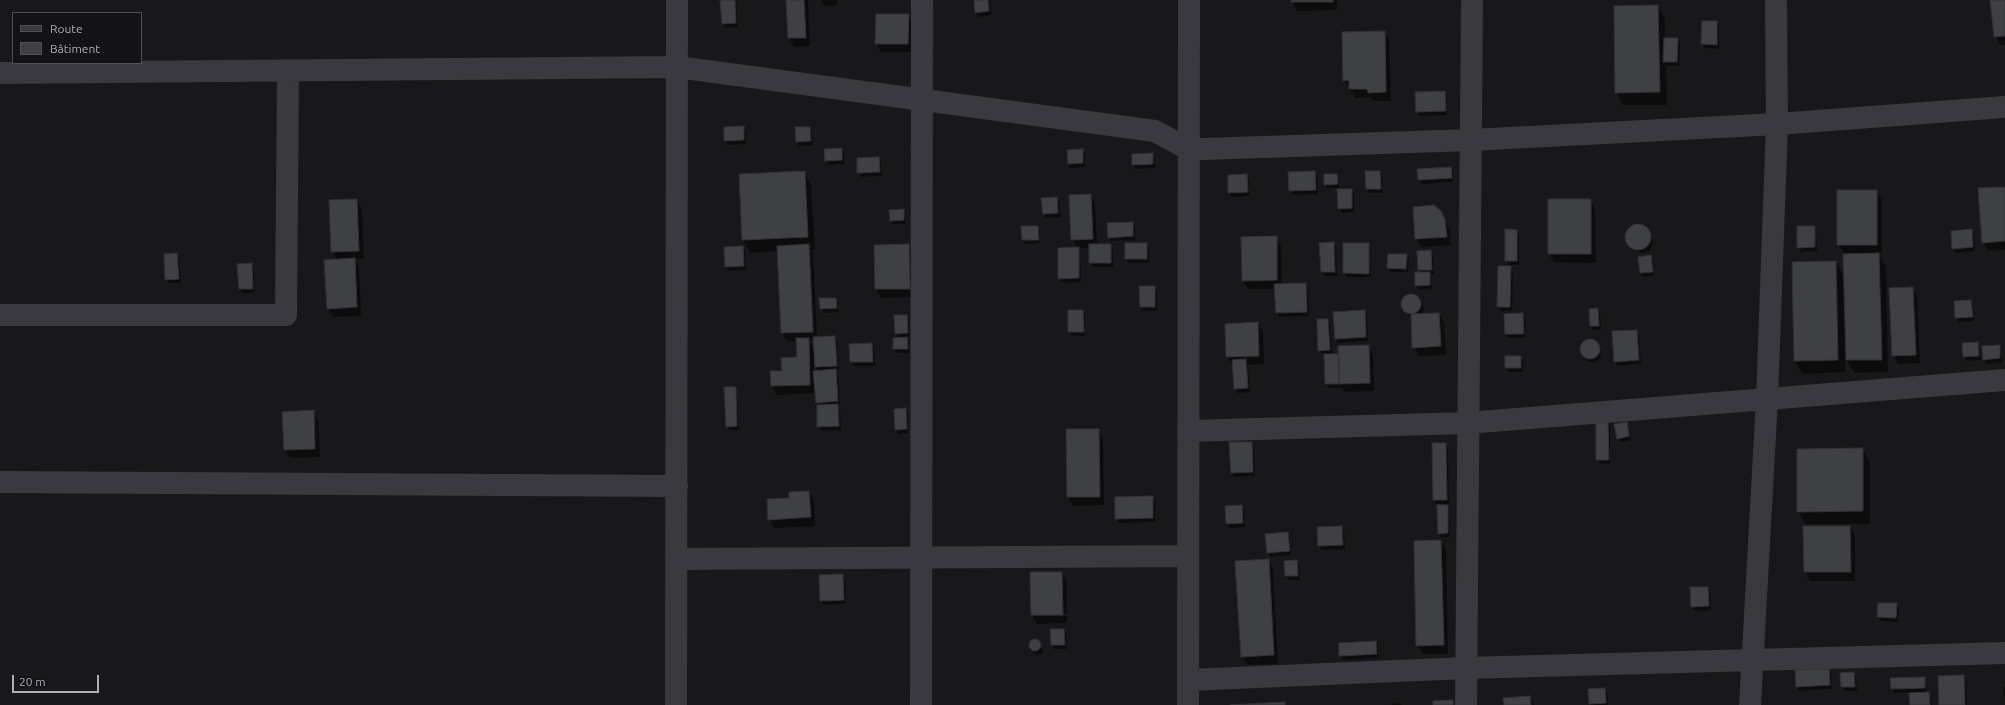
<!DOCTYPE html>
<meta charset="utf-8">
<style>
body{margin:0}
#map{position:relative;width:2005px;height:705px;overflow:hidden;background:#18181a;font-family:Ubuntu,sans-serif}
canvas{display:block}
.legend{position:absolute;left:12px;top:12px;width:130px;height:52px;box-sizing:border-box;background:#131315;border:1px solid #4f5157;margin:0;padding:5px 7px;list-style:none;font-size:12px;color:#aaadba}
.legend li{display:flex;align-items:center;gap:8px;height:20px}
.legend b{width:20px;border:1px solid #4f5157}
.scale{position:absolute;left:12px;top:675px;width:87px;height:18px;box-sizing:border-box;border:2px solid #aaadba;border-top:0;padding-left:5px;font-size:12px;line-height:14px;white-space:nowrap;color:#aaadba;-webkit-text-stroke:3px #131315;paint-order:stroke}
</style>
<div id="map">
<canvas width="2005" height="705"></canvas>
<ul class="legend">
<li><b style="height:5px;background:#39393f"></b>Route</li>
<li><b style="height:11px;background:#3f4044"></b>Bâtiment</li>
</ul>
<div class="scale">20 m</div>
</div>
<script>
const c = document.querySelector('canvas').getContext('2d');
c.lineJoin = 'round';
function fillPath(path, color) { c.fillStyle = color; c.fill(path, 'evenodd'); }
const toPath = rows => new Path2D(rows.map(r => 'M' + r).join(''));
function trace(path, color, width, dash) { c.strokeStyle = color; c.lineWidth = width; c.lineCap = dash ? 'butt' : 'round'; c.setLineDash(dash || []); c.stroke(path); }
fillPath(toPath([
 [721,0,736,0,738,27,725,28,723,24],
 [787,0,808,0,810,46,794,47,789,38],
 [821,0,837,0,837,5,824,6],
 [975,0,990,0,991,15,978,17,976,13],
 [1292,0,1337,0,1337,10,1297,11],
 [1991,0,2005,0,2005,45,2000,45,1995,36],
 [1658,6,1665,19,1665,39,1678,39,1680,43,1679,66,1666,66,1667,105,1623,105,1616,92],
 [908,15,913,24,913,52,881,52,876,43],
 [1703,22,1716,22,1719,27,1719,49,1705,48,1702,44],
 [1384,32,1389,40,1391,101,1374,101,1371,97,1355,98,1344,80],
 [1444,92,1446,96,1447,115,1419,116,1417,111],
 [743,127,746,131,746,144,728,145,725,141,725,128],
 [810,128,812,132,813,145,799,146,797,142],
 [842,149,844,153,844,164,829,165,826,161],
 [1082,150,1085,154,1085,167,1071,168,1068,164],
 [1152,154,1155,158,1155,168,1135,169,1133,165],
 [879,158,881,162,882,176,861,177,858,172],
 [1450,168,1453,172,1453,182,1422,184,1419,180,1418,170],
 [804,172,811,185,815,250,811,250,813,254,817,338,835,337,837,341,839,370,835,370,838,375,840,405,838,405,840,409,841,430,821,431,818,426,819,406,816,393,777,395,772,386,771,372,783,372,798,358,797,341,787,341,782,333,778,251,750,253,743,240],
 [809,340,814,340,815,350],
 [814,363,817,369,819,372,814,372],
 [1314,172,1317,176,1318,194,1292,195,1290,190],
 [1380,172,1382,176,1383,193,1369,193,1367,189],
 [1247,175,1249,180,1249,196,1232,197,1229,192],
 [1337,175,1339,179,1339,188,1327,188,1325,184],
 [2005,188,2005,250,1988,251,1983,243],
 [1351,190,1354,194,1354,212,1342,213,1339,208],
 [1876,191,1882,200,1882,253,1878,253,1886,267,1888,372,1854,373,1845,357,1845,372,1802,374,1795,361,1836,262,1845,278,1844,253,1838,244],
 [1090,195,1095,204,1097,245,1110,245,1113,250,1113,267,1092,267,1090,263,1090,248,1078,248,1080,252,1081,282,1062,283,1059,279,1077,248,1072,240],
 [1056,198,1059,202,1060,217,1046,218,1044,214,1042,199],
 [357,200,362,209,364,259,354,259,359,268,361,316,333,317,328,308,337,260,332,251],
 [1590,200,1595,208,1596,263,1554,262,1549,254],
 [903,210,905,214,906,224,893,224,890,220],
 [1440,212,1450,230,1451,245,1421,247,1416,239],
 [1132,223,1135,227,1135,240,1111,241,1109,237],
 [1634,226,1642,226,1649,231,1653,244,1649,251,1641,253,1632,248,1627,233],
 [1038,227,1040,231,1040,243,1025,244,1023,240],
 [1814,227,1816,231,1817,251,1801,252,1798,248],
 [1516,231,1519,235,1519,265,1509,265,1506,261],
 [1972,231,1974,235,1975,251,1956,253,1953,248],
 [1276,237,1281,246,1282,285,1306,284,1308,288,1309,316,1279,317,1277,313,1275,289,1248,289,1243,281],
 [1334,243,1336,247,1337,276,1324,276,1322,272],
 [1147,244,1149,248,1149,263,1128,263,1126,259],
 [1344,244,1368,244,1370,248,1371,277,1347,277,1344,273],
 [908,245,913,254,914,297,881,298,876,289,875,246],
 [742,247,745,251,746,270,728,271,726,267],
 [1431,251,1433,255,1434,274,1430,274,1432,289,1418,290,1416,285,1420,273,1419,270],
 [177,254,179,259,181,283,169,283,166,279],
 [1406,255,1409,259,1408,272,1391,272,1388,268],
 [1650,256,1653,260,1654,276,1643,277,1641,273],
 [251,264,254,268,254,293,242,293,240,289,238,265],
 [1511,267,1513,272,1512,311,1501,311,1498,307],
 [1154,287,1157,291,1157,311,1143,311,1141,307],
 [1912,288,1917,296,1920,363,1898,364,1893,356],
 [1410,294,1416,295,1424,308,1422,315,1439,314,1444,322,1446,355,1419,356,1413,347,1412,317,1409,316,1402,307,1405,297],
 [836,299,838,303,839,312,824,313,821,309],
 [1971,301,1973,305,1974,321,1959,322,1956,318],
 [1598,309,1600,313,1601,330,1593,330,1591,326,1590,310],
 [1069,311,1083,311,1085,315,1085,336,1072,336,1069,332],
 [1365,311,1367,316,1368,341,1338,343,1336,338],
 [1522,314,1525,318,1525,338,1508,338,1506,334],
 [907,316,909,320,909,337,906,337,909,342,909,353,897,353,894,349,894,339,898,338,896,334],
 [1328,320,1330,324,1332,355,1339,355,1368,346,1373,355,1374,391,1345,392,1342,388,1328,388,1326,384,1325,354,1322,354,1319,350],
 [1258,323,1263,332,1264,364,1248,365,1250,392,1237,393,1235,388,1232,365,1227,357],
 [1637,331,1639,335,1641,364,1617,366,1615,362],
 [1588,340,1594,341,1601,350,1600,359,1593,363,1587,361,1581,352,1581,345],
 [1978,343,1980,348,1981,360,1966,361,1964,357,1963,344],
 [872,344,874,348,875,366,853,366,851,362],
 [1999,346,2001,350,2002,362,1986,364,1984,359],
 [1520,357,1523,361,1523,372,1508,372,1506,368],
 [735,388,737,392,739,430,729,430,727,426],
 [906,409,908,414,908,433,898,434,896,429],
 [313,412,318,420,320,457,290,458,285,450],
 [1607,422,1610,426,1610,464,1600,464,1597,459],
 [1626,423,1631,440,1620,442,1618,438],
 [1098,430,1103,439,1104,505,1073,506,1068,497],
 [1251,443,1254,447,1255,476,1234,477,1232,472],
 [1446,444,1448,448,1449,504,1436,504,1434,499],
 [1862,449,1870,462,1870,524,1806,524,1798,511],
 [809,492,814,501,815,526,774,528,769,519,790,499],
 [1152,497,1155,502,1155,522,1119,523,1116,519],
 [1241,506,1244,510,1245,527,1229,528,1227,524],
 [1447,506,1449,510,1450,537,1441,537,1438,533],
 [1342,527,1344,531,1345,549,1321,550,1319,546],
 [1804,527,1850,527,1855,536,1855,581,1810,581,1805,572],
 [1288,533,1290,538,1291,555,1270,557,1268,553],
 [1441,541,1446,550,1448,654,1423,654,1417,646],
 [1268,560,1273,569,1278,664,1247,665,1242,656],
 [1297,561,1299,565,1300,580,1288,580,1286,576,1285,562],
 [1031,573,1062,573,1067,582,1067,614,1035,614,1035,616,1067,616,1067,623,1037,624,1032,615],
 [842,575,845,579,846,604,824,605,821,601],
 [1708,588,1710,592,1711,610,1694,611,1692,607],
 [1879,604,1896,604,1899,609,1898,622,1881,621,1878,617],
 [1064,630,1066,634,1067,649,1054,649,1052,645],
 [1036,640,1039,642,1043,651,1042,654,1038,655,1034,654,1030,645,1032,641],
 [1376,642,1378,646,1379,658,1343,660,1340,656,1340,644],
 [1829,670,1831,674,1832,689,1799,691,1797,687],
 [1854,673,1856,678,1857,691,1844,691,1842,687,1841,674],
 [1963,676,1966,680,1967,705,1940,705],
 [1924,678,1926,682,1927,693,1929,693,1931,697,1932,705,1911,705,1910,692,1894,693,1892,689],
 [2003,687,2005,687,2005,702],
 [1605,689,1607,693,1608,705,1590,705,1590,703],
 [1530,697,1534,705,1505,705],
 [1399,703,1402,705,1391,705,1393,704]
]), '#0007');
const building = toPath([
 [720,0,735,0,736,23,722,24,720,0],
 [786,0,804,0,806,38,788,38,786,0],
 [974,0,988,0,989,11,975,13,974,0],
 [1291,0,1333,0,1333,2,1291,2,1291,0],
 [1990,0,2005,0,2005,36,1994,37,1990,0],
 [1658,5,1660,92,1615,93,1614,6,1658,5],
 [876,14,909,14,908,44,875,44,876,14],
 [1702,21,1717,21,1717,45,1701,44,1702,21],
 [1385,31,1386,92,1368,93,1367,89,1349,89,1349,80,1343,81,1342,32,1385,31],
 [1664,38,1678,38,1677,62,1663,62,1664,38],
 [1445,91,1446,111,1416,112,1415,92,1445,91],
 [744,126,744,140,724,141,724,127,744,126],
 [795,127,810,127,811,141,796,142,795,127],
 [842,148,842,160,825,161,824,149,842,148],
 [1083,149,1083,163,1068,164,1067,150,1083,149],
 [1153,153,1153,164,1132,165,1132,154,1153,153],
 [879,157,880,172,857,173,857,158,879,157],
 [1451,167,1452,178,1418,180,1417,169,1451,167],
 [805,171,808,237,742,240,739,174,805,171],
 [1315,171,1316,190,1289,191,1288,172,1315,171],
 [1365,171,1380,171,1381,189,1366,189,1365,171],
 [1247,174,1248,192,1228,193,1228,175,1247,174],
 [1324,174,1337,174,1338,184,1324,185,1324,174],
 [2005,187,2005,241,1982,243,1978,188,2005,187],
 [1337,189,1352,189,1352,208,1338,209,1337,189],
 [1837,190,1877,190,1877,245,1837,245,1837,190],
 [1091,194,1093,239,1071,240,1069,195,1091,194],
 [1057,197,1058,213,1043,214,1041,198,1057,197],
 [357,199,359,251,331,252,329,200,357,199],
 [1548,199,1591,199,1591,254,1548,254,1548,199],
 [1434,205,1441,211,1445,220,1447,237,1415,239,1413,207,1434,205],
 [904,209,904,220,890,221,889,210,904,209],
 [1133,222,1133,236,1108,238,1107,223,1133,222],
 '1625 237a13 13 0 1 1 26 0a13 13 0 1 1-26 0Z',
 [1021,226,1038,226,1039,240,1022,240,1021,226],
 [1797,226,1815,226,1815,247,1797,248,1797,226],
 [1505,229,1517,230,1517,261,1505,261,1505,229],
 [1972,229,1973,247,1952,249,1951,231,1972,229],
 [1277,236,1277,280,1242,281,1241,237,1277,236],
 [1334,242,1335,272,1321,272,1319,243,1334,242],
 [1125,243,1147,243,1147,259,1125,259,1125,243],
 [1343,243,1369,243,1369,274,1343,273,1343,243],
 [809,244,813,332,781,333,777,246,809,244],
 [909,244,910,289,875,289,874,245,909,244],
 [1089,244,1111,244,1111,263,1089,263,1089,244],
 [743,246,744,266,725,267,724,247,743,246],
 [1079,247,1079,278,1058,279,1058,248,1079,247],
 [1431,250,1432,270,1418,270,1417,251,1431,250],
 [177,253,179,279,165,280,164,254,177,253],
 [1879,253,1882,360,1846,360,1843,254,1879,253],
 [1388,254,1407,254,1406,269,1387,268,1388,254],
 [1651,255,1653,272,1640,273,1638,257,1651,255],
 [355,258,357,307,327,309,324,260,355,258],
 [1836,261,1838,360,1794,361,1792,262,1836,261],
 [252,263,253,289,239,289,237,264,252,263],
 [1498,266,1511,266,1510,307,1497,307,1498,266],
 [1415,272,1430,272,1430,285,1415,286,1415,272],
 [1306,283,1307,312,1276,313,1274,284,1306,283],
 [1139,286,1155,286,1155,307,1140,307,1139,286],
 [1913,287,1916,355,1892,356,1889,288,1913,287],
 '1401 304a10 10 0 1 1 20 0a10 10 0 1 1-20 0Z',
 [819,298,836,298,837,308,820,309,819,298],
 [1971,300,1973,317,1955,318,1954,301,1971,300],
 [1598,308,1599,326,1590,326,1589,309,1598,308],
 [1068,310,1083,310,1084,332,1068,332,1068,310],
 [1365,310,1366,337,1335,339,1333,312,1365,310],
 [1439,313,1441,346,1412,348,1411,314,1439,313],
 [1523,313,1524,334,1505,334,1504,314,1523,313],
 [894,315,907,315,908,333,895,334,894,315],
 [1317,319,1328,319,1330,350,1318,351,1317,319],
 [1258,322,1259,356,1226,357,1225,324,1258,322],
 [1637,330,1639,360,1614,362,1612,331,1637,330],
 [835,336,837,366,815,367,813,337,835,336],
 [907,337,908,349,893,349,893,338,907,337],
 [796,338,809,338,810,385,771,386,770,371,782,371,781,358,797,357,796,338],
 '1580 349a10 10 0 1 1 20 0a10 10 0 1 1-20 0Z',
 [1978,342,1979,356,1963,357,1962,343,1978,342],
 [872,343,873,362,850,362,849,344,872,343],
 [1369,345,1370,383,1339,384,1338,346,1369,345],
 [2000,345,2000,358,1983,360,1982,346,2000,345],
 [1324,354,1339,354,1339,384,1325,384,1324,354],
 [1505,356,1521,356,1521,368,1505,368,1505,356],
 [1246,359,1248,388,1234,389,1232,360,1246,359],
 [836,369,838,401,816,403,813,371,836,369],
 [724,387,736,387,737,426,726,427,724,387],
 [838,404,839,426,817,427,817,405,838,404],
 [906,408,907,429,895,430,894,409,906,408],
 [314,410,315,449,284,450,282,412,314,410],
 [1596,421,1608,421,1609,460,1596,460,1596,421],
 [1627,422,1629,436,1617,439,1614,424,1627,422],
 [1066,429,1099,429,1100,497,1067,497,1066,429],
 [1229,442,1252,442,1253,472,1231,473,1229,442],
 [1432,443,1446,443,1447,500,1433,500,1432,443],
 [1863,448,1863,511,1797,512,1797,449,1863,448],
 [809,491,811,517,768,520,767,499,789,498,789,492,809,491],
 [1153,496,1153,518,1115,519,1115,497,1153,496],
 [1242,505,1243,523,1226,524,1225,506,1242,505],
 [1437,505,1448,505,1448,533,1438,534,1437,505],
 [1342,526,1343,545,1318,546,1317,527,1342,526],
 [1803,526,1850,526,1851,572,1804,572,1803,526],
 [1288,532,1290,551,1267,553,1265,534,1288,532],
 [1441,540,1444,645,1416,646,1414,541,1441,540],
 [1269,559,1274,655,1241,657,1235,561,1269,559],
 [1297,560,1298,576,1285,576,1284,561,1297,560],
 [1030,572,1062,572,1063,615,1031,615,1030,572],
 [843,574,844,600,820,601,819,575,843,574],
 [1690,587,1708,587,1709,606,1691,607,1690,587],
 [1878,603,1897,603,1896,618,1877,617,1878,603],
 [1050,629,1064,629,1065,645,1051,645,1050,629],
 '1029 645a6 6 0 1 1 12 0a6 6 0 1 1-12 0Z',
 [1376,641,1377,654,1339,656,1339,643,1376,641],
 [1829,669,1830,685,1796,687,1795,670,1829,669],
 [1854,672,1855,687,1841,687,1840,673,1854,672],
 [1964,675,1965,705,1939,705,1938,676,1964,675],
 [1925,677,1925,688,1891,689,1890,678,1925,677],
 [1605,688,1606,703,1589,704,1588,689,1605,688],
 [1929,692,1930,705,1910,705,1909,693,1929,692],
 [1530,696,1531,705,1504,705,1503,698,1530,696],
 [1453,700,1453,705,1433,705,1433,701,1453,700],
 [1285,702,1285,705,1230,705,1285,702]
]);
fillPath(building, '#3f4044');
trace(building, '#323236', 1);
trace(toPath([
 [0,73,677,67,1155,131,1188,149,1204,149,1471,140,1777,124,2005,107],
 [0,315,286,315,288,71],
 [1188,431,1467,423,2005,380],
 [0,482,677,486],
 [676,559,1188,556],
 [1188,680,1466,668,2005,653],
 [676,705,677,0],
 [921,705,922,0],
 [1188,705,1189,0],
 [1466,705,1472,0],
 [1750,705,1767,399,1777,124,1776,0]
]), '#39393f', 22);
</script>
